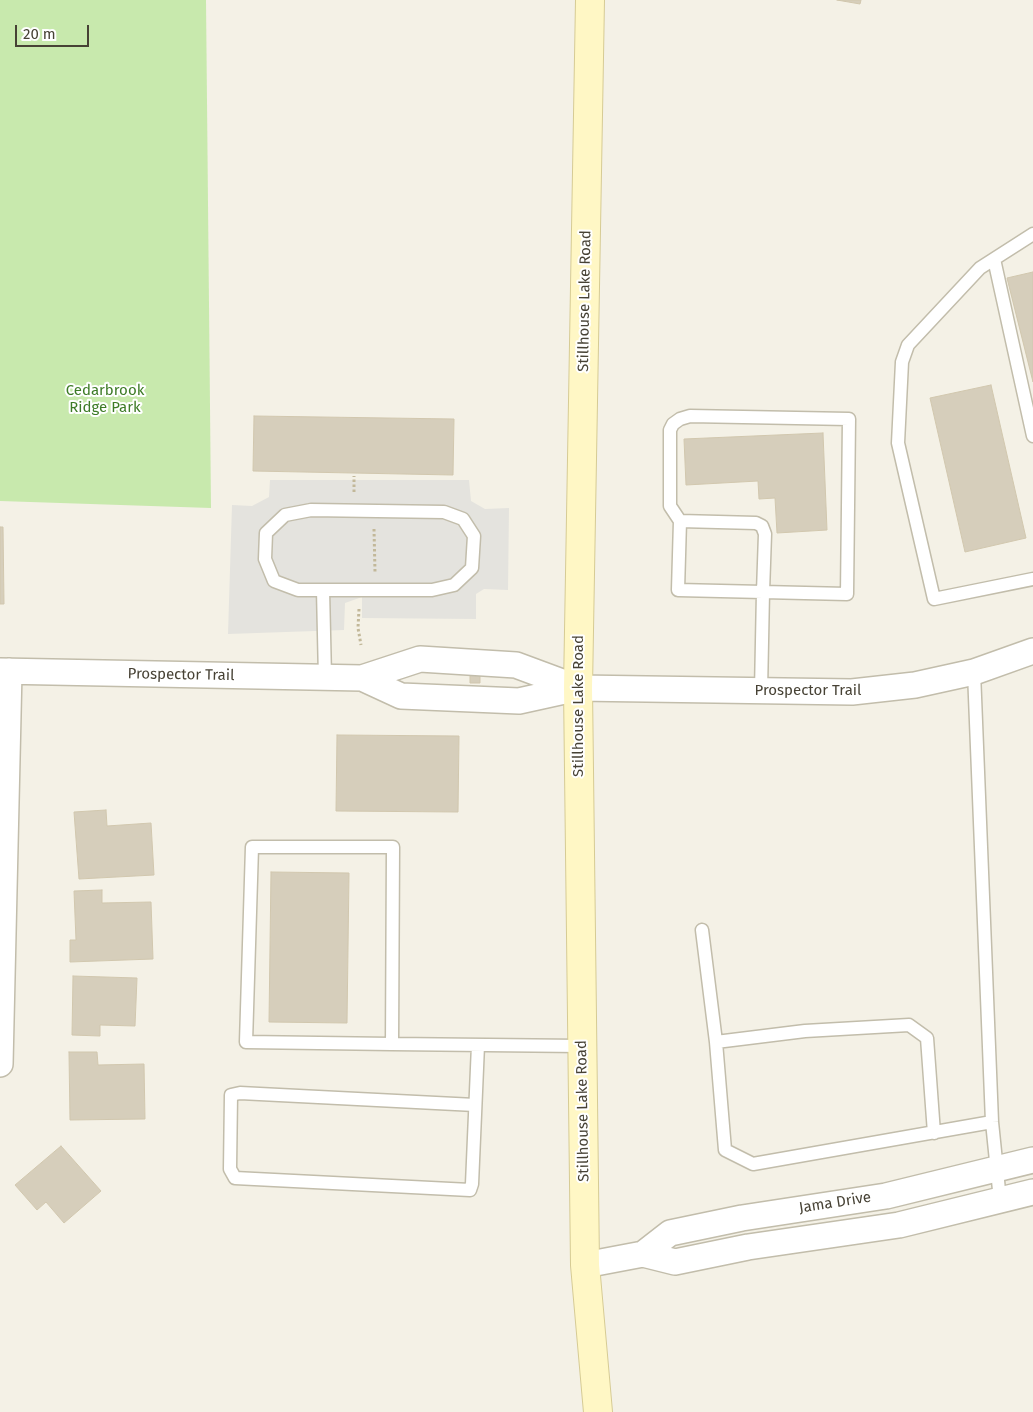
<!DOCTYPE html>
<style>
body{margin:0}
#map{position:relative;width:1033px;height:1412px;overflow:hidden;background:#f4f1e6;font-family:"Fira Sans",sans-serif}
canvas{display:block}
.scale{position:absolute;left:15px;top:25px;width:74px;height:22px;box-sizing:border-box;border:2px solid #474235;border-top:0;padding-left:6px;font-size:15px;line-height:18px;white-space:nowrap;color:#474235;-webkit-text-stroke:4px #fff;paint-order:stroke}
</style>
<div id="map">
<canvas width="1033" height="1412"></canvas>
<div class="scale">20 m</div>
</div>
<script>
const c = document.querySelector('canvas').getContext('2d');
c.lineJoin = 'round';
function fillPath(path, color) { c.fillStyle = color; c.fill(path, 'evenodd'); }
const toPath = rows => new Path2D(rows.map(r => 'M' + r).join(''));
function trace(path, color, width, dash) { c.strokeStyle = color; c.lineWidth = width; c.lineCap = dash ? 'butt' : 'round'; c.setLineDash(dash || []); c.stroke(path); }
function drawText(font, color, halo, rows, align = 'center') {
  c.font = font + ' "Fira Sans",sans-serif'; c.lineWidth = 4; c.setLineDash([]); c.textBaseline = 'middle'; c.strokeStyle = halo; c.fillStyle = color; for (const [text, x, y, turn = 0] of rows) {
    c.save(); c.translate(x, y); c.rotate((+turn || 0) * Math.PI / 180); c.textAlign = isNaN(turn) ? turn : align; if (halo) c.strokeText(text, 0, 0); c.fillText(text, 0, 0); c.restore();
  }
}
fillPath(toPath([
 [0,0,206,0,211,508,0,501]
]), '#c8e9ad');
fillPath(toPath([
 [270,480,469,480,471,501,485,509,509,508,508,590,484,589,476,594,476,619,362,618,362,597,345,603,344,630,228,634,232,505,252,506,269,497]
]), '#e4e3de');
const building = toPath([
 [837,0,861,0,860,4,837,0],
 [1033,272,1033,382,1007,278,1033,272],
 [991,385,1026,538,965,552,930,398,991,385],
 [254,416,454,419,453,475,253,471,254,416],
 [823,433,827,530,777,533,775,498,759,499,758,481,686,485,684,439,823,433],
 [0,527,3,527,4,604,0,604,0,527],
 [470,673,480,673,480,683,470,683,470,673],
 [337,735,459,736,458,812,336,811,337,735],
 [106,810,107,826,151,823,154,875,79,879,74,812,106,810],
 [271,872,349,873,347,1023,269,1022,271,872],
 [102,890,102,903,151,902,153,959,70,962,70,940,76,940,74,891,102,890],
 [73,976,137,978,135,1026,100,1025,100,1036,72,1035,73,976],
 [69,1052,97,1052,98,1065,144,1064,145,1119,70,1120,69,1052],
 [61,1146,101,1191,64,1223,46,1202,37,1210,15,1185,61,1146]
]);
fillPath(building, '#d6cebb');
trace(building, '#d1c7ae', 1);
const service = toPath([
 [1033,234,980,268,908,345,902,362,898,443,934,599,1033,579],
 [994,259,1033,436],
 [311,510,444,512,463,519,474,536,472,568,454,585,432,590,298,590,274,581,265,559,266,533,285,515,311,510],
 [680,521,678,590,763,592,847,594,849,419,690,416,680,419,673,424,670,430,670,506,680,521,756,523,762,526,765,534,763,592,761,691],
 [323,590,325,678],
 [974,672,992,1122,1000,1200],
 [702,930,716,1042,725,1150,753,1164,992,1122],
 [716,1042,805,1031,909,1025,927,1038,934,1133],
 [392,1044,393,847,252,847,246,1042,392,1044,581,1046],
 [475,1105,240,1093,231,1095,230,1169,235,1178,470,1190,472,1184,478,1045]
]);
const minor = toPath([
 [0,671,362,678,420,659,516,665,578,688],
 [362,678,401,696,519,701,578,688,852,692,915,685,974,672,1033,651],
 [0,1064,9,671],
 [643,1254,675,1262,748,1247,899,1225,1033,1192],
 [585,1265,643,1254,670,1233,742,1218,886,1196,1033,1160]
]);
const secondary = toPath([
 [590,0,578,688,585,1265,598,1412]
]);
trace(service, '#c2bdab', 15);
trace(minor, '#c2bdab', 28);
trace(secondary, '#d6cb94', 30);
trace(toPath([
 [354,492,354,476],
 [374,529,375,572],
 [359,609,358,628,361,645]
]), '#c2b899', 3, [2.5, 2.5]);
trace(service, '#fff', 12);
trace(minor, '#fff', 25);
trace(secondary, '#fff7c5', 28);
drawText('15px', '#474235', '#fff', [
 ["Stillhouse Lake Road",585,301,-89],
 ["Prospector Trail",181,675,1],
 ["Prospector Trail",808,691],
 ["Stillhouse Lake Road",579,706,-90],
 ["Stillhouse Lake Road",583,1111,-91],
 ["Jama Drive",835,1203,-9]
]);
drawText('15px', '#3d7b26', '#fff', [
 ["Cedarbrook",105,391],
 ["Ridge Park",105,408]
]);
</script>
